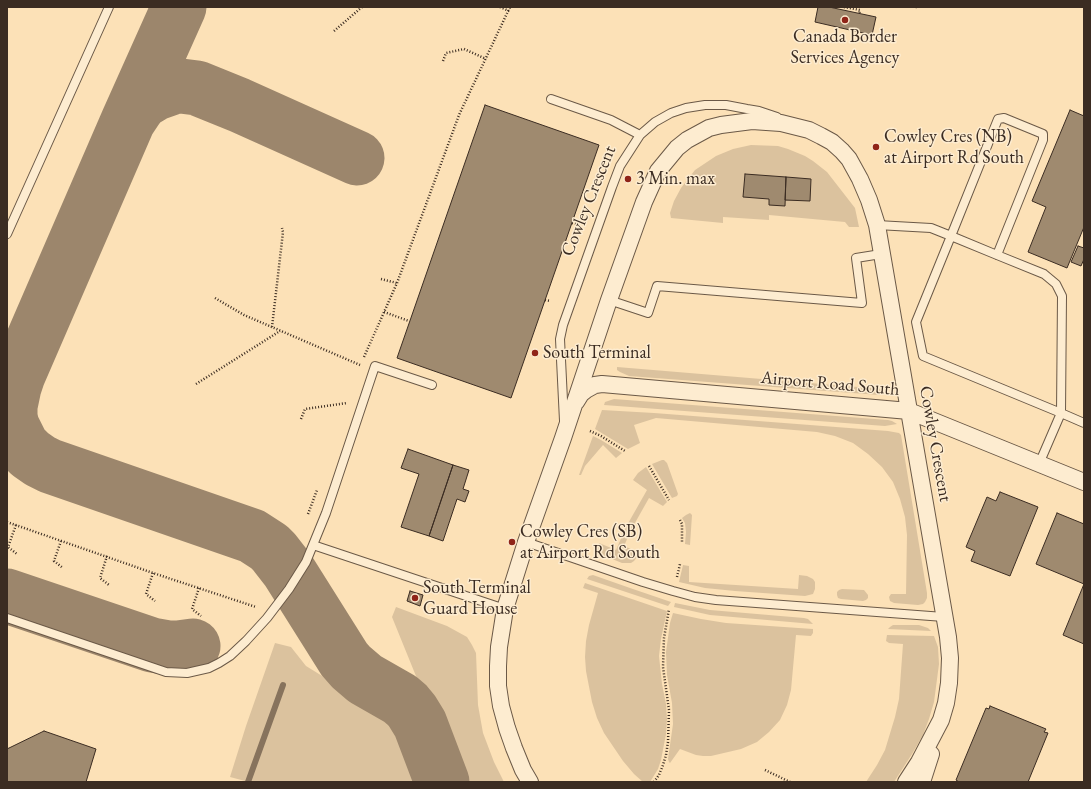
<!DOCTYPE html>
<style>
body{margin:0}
#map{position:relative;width:1091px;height:789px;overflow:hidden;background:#fce1b7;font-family:"EB Garamond",serif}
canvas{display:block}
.frame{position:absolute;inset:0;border:8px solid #3b2c22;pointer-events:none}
</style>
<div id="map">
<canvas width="1091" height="789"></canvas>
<div class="frame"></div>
</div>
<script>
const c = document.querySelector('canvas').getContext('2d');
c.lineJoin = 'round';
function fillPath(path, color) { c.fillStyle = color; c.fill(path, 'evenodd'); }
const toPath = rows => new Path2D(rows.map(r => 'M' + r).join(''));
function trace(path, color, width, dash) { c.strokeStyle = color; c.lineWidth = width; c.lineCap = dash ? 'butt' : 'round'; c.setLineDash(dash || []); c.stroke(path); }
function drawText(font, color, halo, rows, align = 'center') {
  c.font = font + ' "EB Garamond",serif'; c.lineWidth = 3; c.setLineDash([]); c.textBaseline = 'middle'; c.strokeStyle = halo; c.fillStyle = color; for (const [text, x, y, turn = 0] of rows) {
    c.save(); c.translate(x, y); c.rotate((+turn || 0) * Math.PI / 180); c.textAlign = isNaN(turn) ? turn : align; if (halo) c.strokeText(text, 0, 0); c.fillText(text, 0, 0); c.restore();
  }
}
fillPath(toPath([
 [751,145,778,146,788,149,805,156,813,161,827,172,855,208,859,227,849,227,845,222,769,215,769,220,723,217,723,223,671,218,670,213,674,201,681,188,695,170,716,156,733,149],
 [617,367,882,389,886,393,879,395,629,376,620,372,617,370],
 [614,399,888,420,892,421,897,424,885,426,604,405,605,402],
 [602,410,654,413,888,431,899,433,901,435,927,593,927,598,925,602,923,604,918,605,894,603,890,601,889,597,891,594,906,594,907,535,905,517,900,499,893,482,882,467,868,454,853,443,835,436,817,432,656,418,634,425,640,443,628,449,595,429],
 [593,436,601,440,622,453,616,458,603,445,585,466,581,475,579,475],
 [662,460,664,460,667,463,678,494,677,496,672,498,652,464],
 [646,467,667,502,663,506,649,498,631,530,624,546,640,553,634,561,631,563,622,563,600,554,598,551,599,543,616,550,626,527,647,490,633,480,638,473],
 [690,513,692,515,690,545,685,544,686,532,685,523,682,518,686,515],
 [683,565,689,566,689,582,798,589,799,575,807,576,813,579,815,582,815,589,813,594,805,596,735,591,705,588,679,582],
 [593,575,630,588,671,602,668,606,587,579,589,576],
 [585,583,667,611,661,639,659,656,662,684,666,704,667,719,666,734,661,760,658,769,650,782,643,782,634,774,623,761,604,733,597,718,592,702,586,671,585,657,586,641,589,625,598,593,583,588],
 [842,589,864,590,868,595,868,598,866,600,863,601,841,599,838,598,837,595,837,592,839,590],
 [675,603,710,610,804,618,808,619,813,624,710,615,674,607],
 [396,607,447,626,467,637,472,645,476,653,478,705,483,733,494,762,504,782,459,782,392,617],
 [673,613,701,619,726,623,813,629,813,633,811,636,796,635,791,690,787,705,780,720,769,732,757,742,741,749,711,756,703,756,696,755,680,749,670,763,669,762,668,759,673,724,672,703,667,675,666,652,670,623],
 [893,625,919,625,928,628,931,631,888,629,890,627],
 [887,635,934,636,938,647,939,664,934,702,929,719,923,735,912,754,894,782,866,782,877,765,885,750,895,717,899,699,903,644,889,643,886,641],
 [275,643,291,647,306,666,332,682,408,718,431,782,249,782,230,777,246,726]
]), '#dbc29e');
trace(toPath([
 [248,782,283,685]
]), '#87735d', 6);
trace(toPath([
 [128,121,136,109,141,102,156,93,173,87,181,86,197,88,239,105,357,158],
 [18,375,14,387,10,406,10,417,12,426,22,446,30,454,40,461,50,466,252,536,269,547,274,552,288,570,344,659,351,667,365,679,400,699,407,705,412,711,420,724,442,782],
 [7,392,18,375,128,121,179,7],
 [7,596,152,645,169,648,178,648,193,646]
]), '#9c866c', 55);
const building = toPath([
 [818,7,829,7,876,17,872,35,815,22,818,7],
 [485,105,599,145,511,398,397,358,485,105],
 [1070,110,1084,116,1084,227,1067,268,1028,252,1046,207,1032,201,1070,110],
 [745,174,786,177,785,206,769,205,769,199,743,197,745,174],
 [786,177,811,179,810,201,785,200,786,177],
 [1078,246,1084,248,1084,259,1081,266,1071,262,1078,246],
 [408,449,453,465,429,536,401,527,419,474,401,468,408,449],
 [453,465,469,470,463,489,469,491,465,502,457,499,443,541,429,536,453,465],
 [1000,492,1038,507,1010,576,971,561,975,551,966,547,987,497,996,501,1000,492],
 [1057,513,1084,524,1084,584,1036,564,1057,513],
 [1084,584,1084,644,1063,635,1084,584],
 [410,591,423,595,420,606,407,601,410,591],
 [990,706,1046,729,1044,732,1048,733,1028,782,959,782,956,780,986,708,989,709,990,706],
 [44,731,96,749,86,782,7,782,7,749,44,731]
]);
fillPath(building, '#9f8a6f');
trace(building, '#3b2c22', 1);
const service = toPath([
 [551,99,611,120,640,135],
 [877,225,931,228,951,236,997,255,1044,274,1056,284,1062,296,1061,413,923,356,916,322,951,236,998,119,1004,118,1043,134,1043,140,997,255],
 [7,234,109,7],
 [609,300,648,313,657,286,862,303,856,258,881,254],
 [564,421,560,339,563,325,612,187,620,166,640,135,655,122,671,113,686,108,705,105,726,105,747,109,759,111,777,117],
 [1039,464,1061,413,1084,423],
 [526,542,643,582,673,591,695,597,716,600,944,617],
 [313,545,505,609],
 [7,618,166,672,187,673,209,668,219,663,230,656,246,641,267,618,289,589,306,562,326,513,375,366,432,385]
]);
const minor = toPath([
 [576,402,581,394,586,390,595,385,602,384,909,411,1084,482],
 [530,782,523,770,514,748,507,728,501,706,498,686,498,666,499,647,505,609,526,542,563,438,609,300,644,202,658,171,677,148,687,140,709,128,721,125,752,121,781,123,809,130,821,136,832,142,842,151,849,159,860,179,869,200,877,225,948,637,950,658,949,683,946,703,941,720,919,762,906,782],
 [922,782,931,754]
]);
trace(service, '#6b5947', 10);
trace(minor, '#6b5947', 18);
trace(toPath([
 [500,7,509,11],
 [844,7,860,10,859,14],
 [916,7,918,8,918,7],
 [334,31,362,7],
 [443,61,446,53,464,49,486,59],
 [572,223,577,224],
 [381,279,397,283],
 [215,298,244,315,360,365],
 [545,300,550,301],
 [384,312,409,321],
 [272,327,283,232,282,228],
 [364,357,397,283,459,115,510,7],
 [196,384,280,331],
 [301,419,305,409,347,403],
 [590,431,601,436,625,451],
 [649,466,669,500],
 [308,514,317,490],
 [680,520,682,524,682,543],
 [7,522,153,573,256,607,256,606],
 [16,525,8,547,17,554],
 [61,541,54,561,63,568],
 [107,556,100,578,109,585],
 [153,573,146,594,155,601],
 [677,577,680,564],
 [199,588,192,609,201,616],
 [765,770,790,782],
 [654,782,659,775,663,765,666,755,668,742,669,710,663,667,664,638,669,609]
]), '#3b2c22', 2.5, [1, 2]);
trace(service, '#fdecd0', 8);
trace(minor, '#fdecd0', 16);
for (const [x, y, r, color] of [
 [845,20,4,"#8f2418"],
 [876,147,4,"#8f2418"],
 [628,179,4,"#8f2418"],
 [535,353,4,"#8f2418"],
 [512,542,4,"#8f2418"],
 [415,598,4,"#8f2418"]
]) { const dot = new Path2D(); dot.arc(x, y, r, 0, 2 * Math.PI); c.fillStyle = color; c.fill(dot); trace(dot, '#fdecd0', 1.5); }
drawText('18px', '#3b2c22', '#fdecd0', [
 ["Canada Border",845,37,"center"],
 ["Services Agency",845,58,"center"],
 ["Cowley Cres (NB)",884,137],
 ["at Airport Rd South",884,158],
 ["3 Min. max",636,179],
 ["South Terminal",543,353],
 ["Cowley Cres (SB)",520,532],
 ["at Airport Rd South",520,553],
 ["South Terminal",423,588],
 ["Guard House",423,609]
], 'left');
drawText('18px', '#3b2c22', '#fdecd0', [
 ["Cowley Crescent",589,201,-68],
 ["Airport Road South",830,384,5],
 ["Cowley Crescent",935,444,80]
]);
</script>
